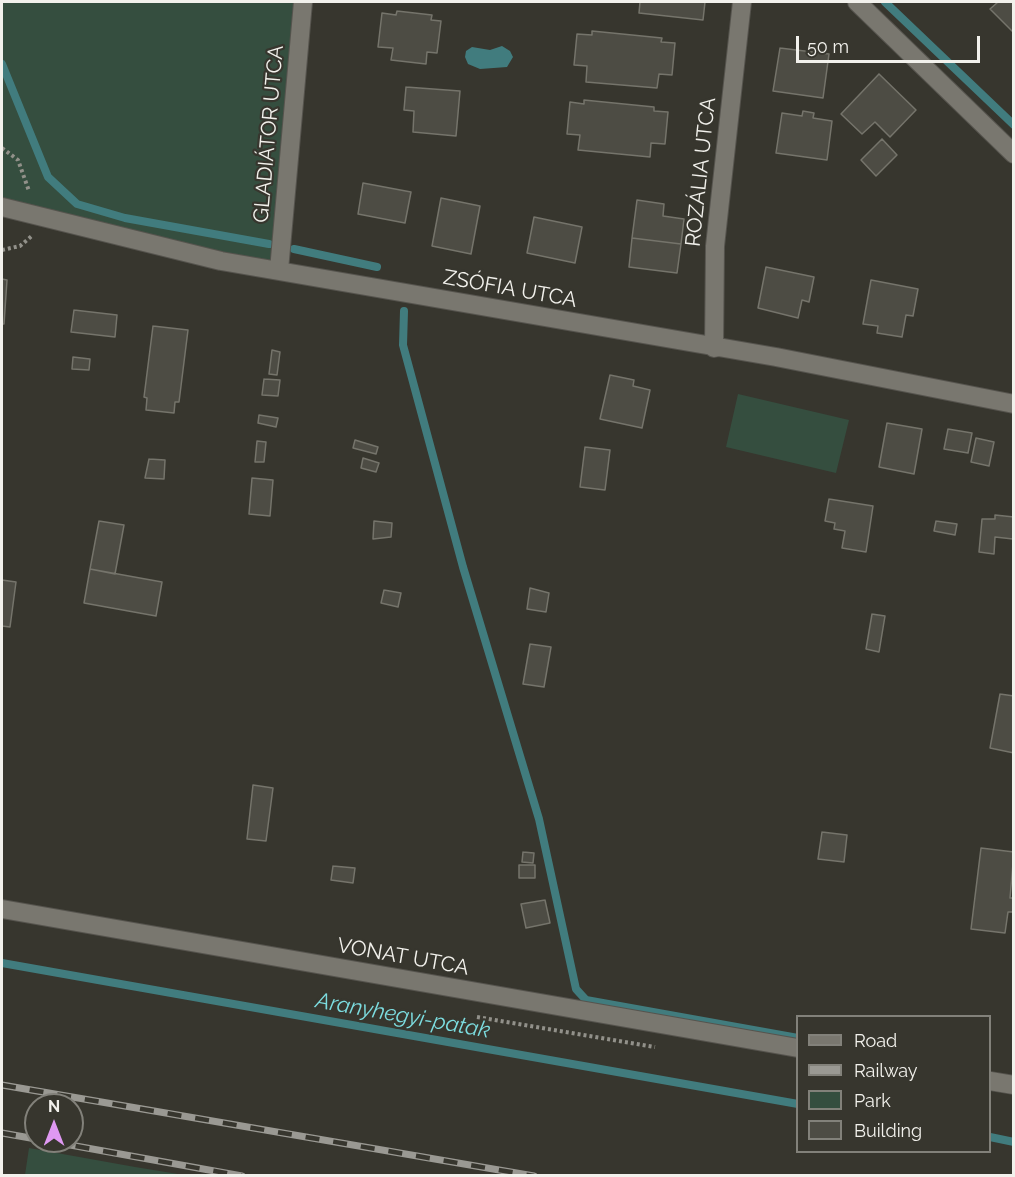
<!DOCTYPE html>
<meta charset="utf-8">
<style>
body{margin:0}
#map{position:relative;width:1015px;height:1177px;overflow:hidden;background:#37362e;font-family:Raleway,sans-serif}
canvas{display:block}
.frame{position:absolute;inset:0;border:3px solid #f2f1ec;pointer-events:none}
.legend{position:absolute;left:796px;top:1015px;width:195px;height:138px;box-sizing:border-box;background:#37362e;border:2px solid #82817a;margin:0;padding:8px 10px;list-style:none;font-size:18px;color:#f2f1ec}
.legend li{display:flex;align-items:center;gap:12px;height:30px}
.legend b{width:30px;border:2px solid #82817a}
.north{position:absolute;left:24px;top:1093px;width:60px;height:60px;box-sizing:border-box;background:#37362e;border:2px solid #82817a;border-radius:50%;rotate:0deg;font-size:16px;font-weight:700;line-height:24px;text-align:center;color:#f2f1ec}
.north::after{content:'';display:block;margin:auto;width:21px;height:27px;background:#df98f2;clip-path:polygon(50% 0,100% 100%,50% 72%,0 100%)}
.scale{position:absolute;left:796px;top:36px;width:184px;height:27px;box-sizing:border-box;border:3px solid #f2f1ec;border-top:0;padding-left:8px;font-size:18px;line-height:21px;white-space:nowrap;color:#f2f1ec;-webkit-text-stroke:4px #37362e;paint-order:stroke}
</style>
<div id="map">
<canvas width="1015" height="1177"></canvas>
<div class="frame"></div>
<ul class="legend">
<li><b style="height:8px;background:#79776f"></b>Road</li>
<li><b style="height:8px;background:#9a9993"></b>Railway</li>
<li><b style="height:16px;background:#354e3f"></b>Park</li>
<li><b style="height:16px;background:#4d4c44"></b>Building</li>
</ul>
<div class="north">N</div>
<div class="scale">50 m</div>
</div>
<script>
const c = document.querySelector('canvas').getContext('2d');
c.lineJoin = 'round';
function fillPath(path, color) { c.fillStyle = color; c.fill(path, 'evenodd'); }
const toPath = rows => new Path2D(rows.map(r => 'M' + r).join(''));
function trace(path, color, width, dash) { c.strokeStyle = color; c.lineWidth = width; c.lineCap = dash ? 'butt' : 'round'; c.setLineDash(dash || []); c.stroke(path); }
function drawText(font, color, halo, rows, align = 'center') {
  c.font = font + ' Raleway,sans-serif'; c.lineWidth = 4.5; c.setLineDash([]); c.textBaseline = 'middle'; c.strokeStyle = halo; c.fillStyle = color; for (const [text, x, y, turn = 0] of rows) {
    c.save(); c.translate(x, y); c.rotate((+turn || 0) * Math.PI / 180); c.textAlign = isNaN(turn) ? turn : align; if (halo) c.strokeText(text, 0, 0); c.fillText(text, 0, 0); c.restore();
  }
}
fillPath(toPath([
 [2,2,303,2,279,270,2,212],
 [738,394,849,420,836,473,726,447],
 [29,1148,135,1167,184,1175,25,1175]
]), '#354e3f');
fillPath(toPath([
 [502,46,510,51,513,57,507,67,480,69,468,64,465,57,466,51,472,47,490,50]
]), '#417c7e');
trace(toPath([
 [885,2,1014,125],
 [2,64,48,177,77,204,125,218,269,244],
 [294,249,377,267],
 [404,311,403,345,463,567,539,819,576,989,586,1000,798,1038],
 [2,963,798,1104],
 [990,1137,1014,1142]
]), '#417c7e', 8);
const building = toPath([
 [640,2,705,2,703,20,639,13,640,2],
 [998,2,1014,2,1014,33,990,9,998,2],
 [397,11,432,15,431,20,441,21,437,53,427,52,426,64,391,60,393,48,378,47,382,13,396,15,397,11],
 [592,31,662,38,661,42,675,43,672,75,659,74,657,88,586,82,587,66,574,65,577,34,592,35,592,31],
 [780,48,829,54,823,98,773,91,780,48],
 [879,74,916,110,890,137,875,122,862,134,841,114,879,74],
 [406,87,460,91,456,136,413,132,414,111,404,110,406,87],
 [584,100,654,107,654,111,668,112,665,144,651,143,650,157,578,150,580,135,567,134,570,102,584,104,584,100],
 [803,111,814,113,813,118,832,121,827,160,776,153,782,113,802,116,803,111],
 [882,139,897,155,876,176,861,160,882,139],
 [363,183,411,192,405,223,358,214,363,183],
 [441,198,480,206,471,254,432,246,441,198],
 [637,200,664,204,663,216,684,219,681,244,632,238,637,200],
 [534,217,582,227,575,263,527,253,534,217],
 [632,238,681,244,677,273,629,267,632,238],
 [766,267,814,277,809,302,802,300,798,318,758,308,766,267],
 [2,279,7,280,4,324,2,324,2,279],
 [871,280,918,289,913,316,906,315,902,337,877,333,878,326,863,324,871,280],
 [74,310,117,315,115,337,71,332,74,310],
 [153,326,188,330,179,402,175,402,174,413,146,410,147,398,144,397,153,326],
 [272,350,280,352,277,375,269,374,272,350],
 [73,357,90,359,89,370,72,369,73,357],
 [610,375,634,380,633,386,650,390,642,428,600,419,610,375],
 [264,379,280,380,278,396,262,395,264,379],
 [259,415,278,418,276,427,258,423,259,415],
 [887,423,922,429,914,474,879,467,887,423],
 [948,429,972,433,968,453,944,449,948,429],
 [976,438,994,442,989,466,971,462,976,438],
 [355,440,378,447,376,454,353,448,355,440],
 [257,441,266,442,264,462,255,462,257,441],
 [585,447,610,450,605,490,580,487,585,447],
 [363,458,379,463,376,472,361,468,363,458],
 [149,459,165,460,164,479,145,478,149,459],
 [252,478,273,480,270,516,249,514,252,478],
 [829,499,873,506,866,552,842,548,845,531,834,529,835,523,825,521,829,499],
 [995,515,1014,517,1013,539,995,537,994,554,979,552,982,519,995,519,995,515],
 [99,521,124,525,115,574,90,569,99,521],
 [374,521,392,523,391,537,373,539,374,521],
 [936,521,957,524,955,535,934,531,936,521],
 [90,569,162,582,156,616,84,603,90,569],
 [2,580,16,582,10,627,2,626,2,580],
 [530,588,549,593,546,612,527,609,530,588],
 [384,590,401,593,398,607,381,603,384,590],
 [872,614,885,616,879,652,866,649,872,614],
 [530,644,551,647,544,687,523,684,530,644],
 [1000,694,1014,696,1014,753,990,748,1000,694],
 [253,785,273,788,266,841,247,839,253,785],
 [822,832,847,835,844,862,818,859,822,832],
 [981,848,1014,852,1010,898,1014,898,1014,912,1008,912,1005,933,971,929,981,848],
 [523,852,534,853,533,863,522,862,523,852],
 [519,865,535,865,535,878,519,878,519,865],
 [333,866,355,868,353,883,331,880,333,866],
 [545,900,550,923,526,928,521,904,545,900]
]);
fillPath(building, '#4d4c44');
trace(building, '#75746b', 1.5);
const street = toPath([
 [857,2,1014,154],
 [2,207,221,261,776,357,1014,404],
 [279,270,303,2],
 [714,348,715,246,742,2],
 [2,909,798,1048],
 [990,1081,1014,1085]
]);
trace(street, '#56544e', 20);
trace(toPath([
 [2,148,18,160,29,191],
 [2,250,20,246,33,235],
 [477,1017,655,1047]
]), '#92918a', 4, [3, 3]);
trace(street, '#79776f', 18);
const rail = toPath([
 [2,1085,534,1176],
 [2,1133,36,1139],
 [48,1141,242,1176]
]);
trace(rail, '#9a9993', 7);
trace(rail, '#37362e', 4.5, [14]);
drawText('21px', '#f2f1ec', '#37362e', [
 ["GLADIÁTOR UTCA",269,134,-85],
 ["ROZÁLIA UTCA",701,172,-84],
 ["ZSÓFIA UTCA",510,289,10],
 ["VONAT UTCA",403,957,10]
]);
drawText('italic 22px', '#7cdcdf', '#37362e', [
 ["Aranyhegyi-patak",403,1016,10]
]);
</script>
